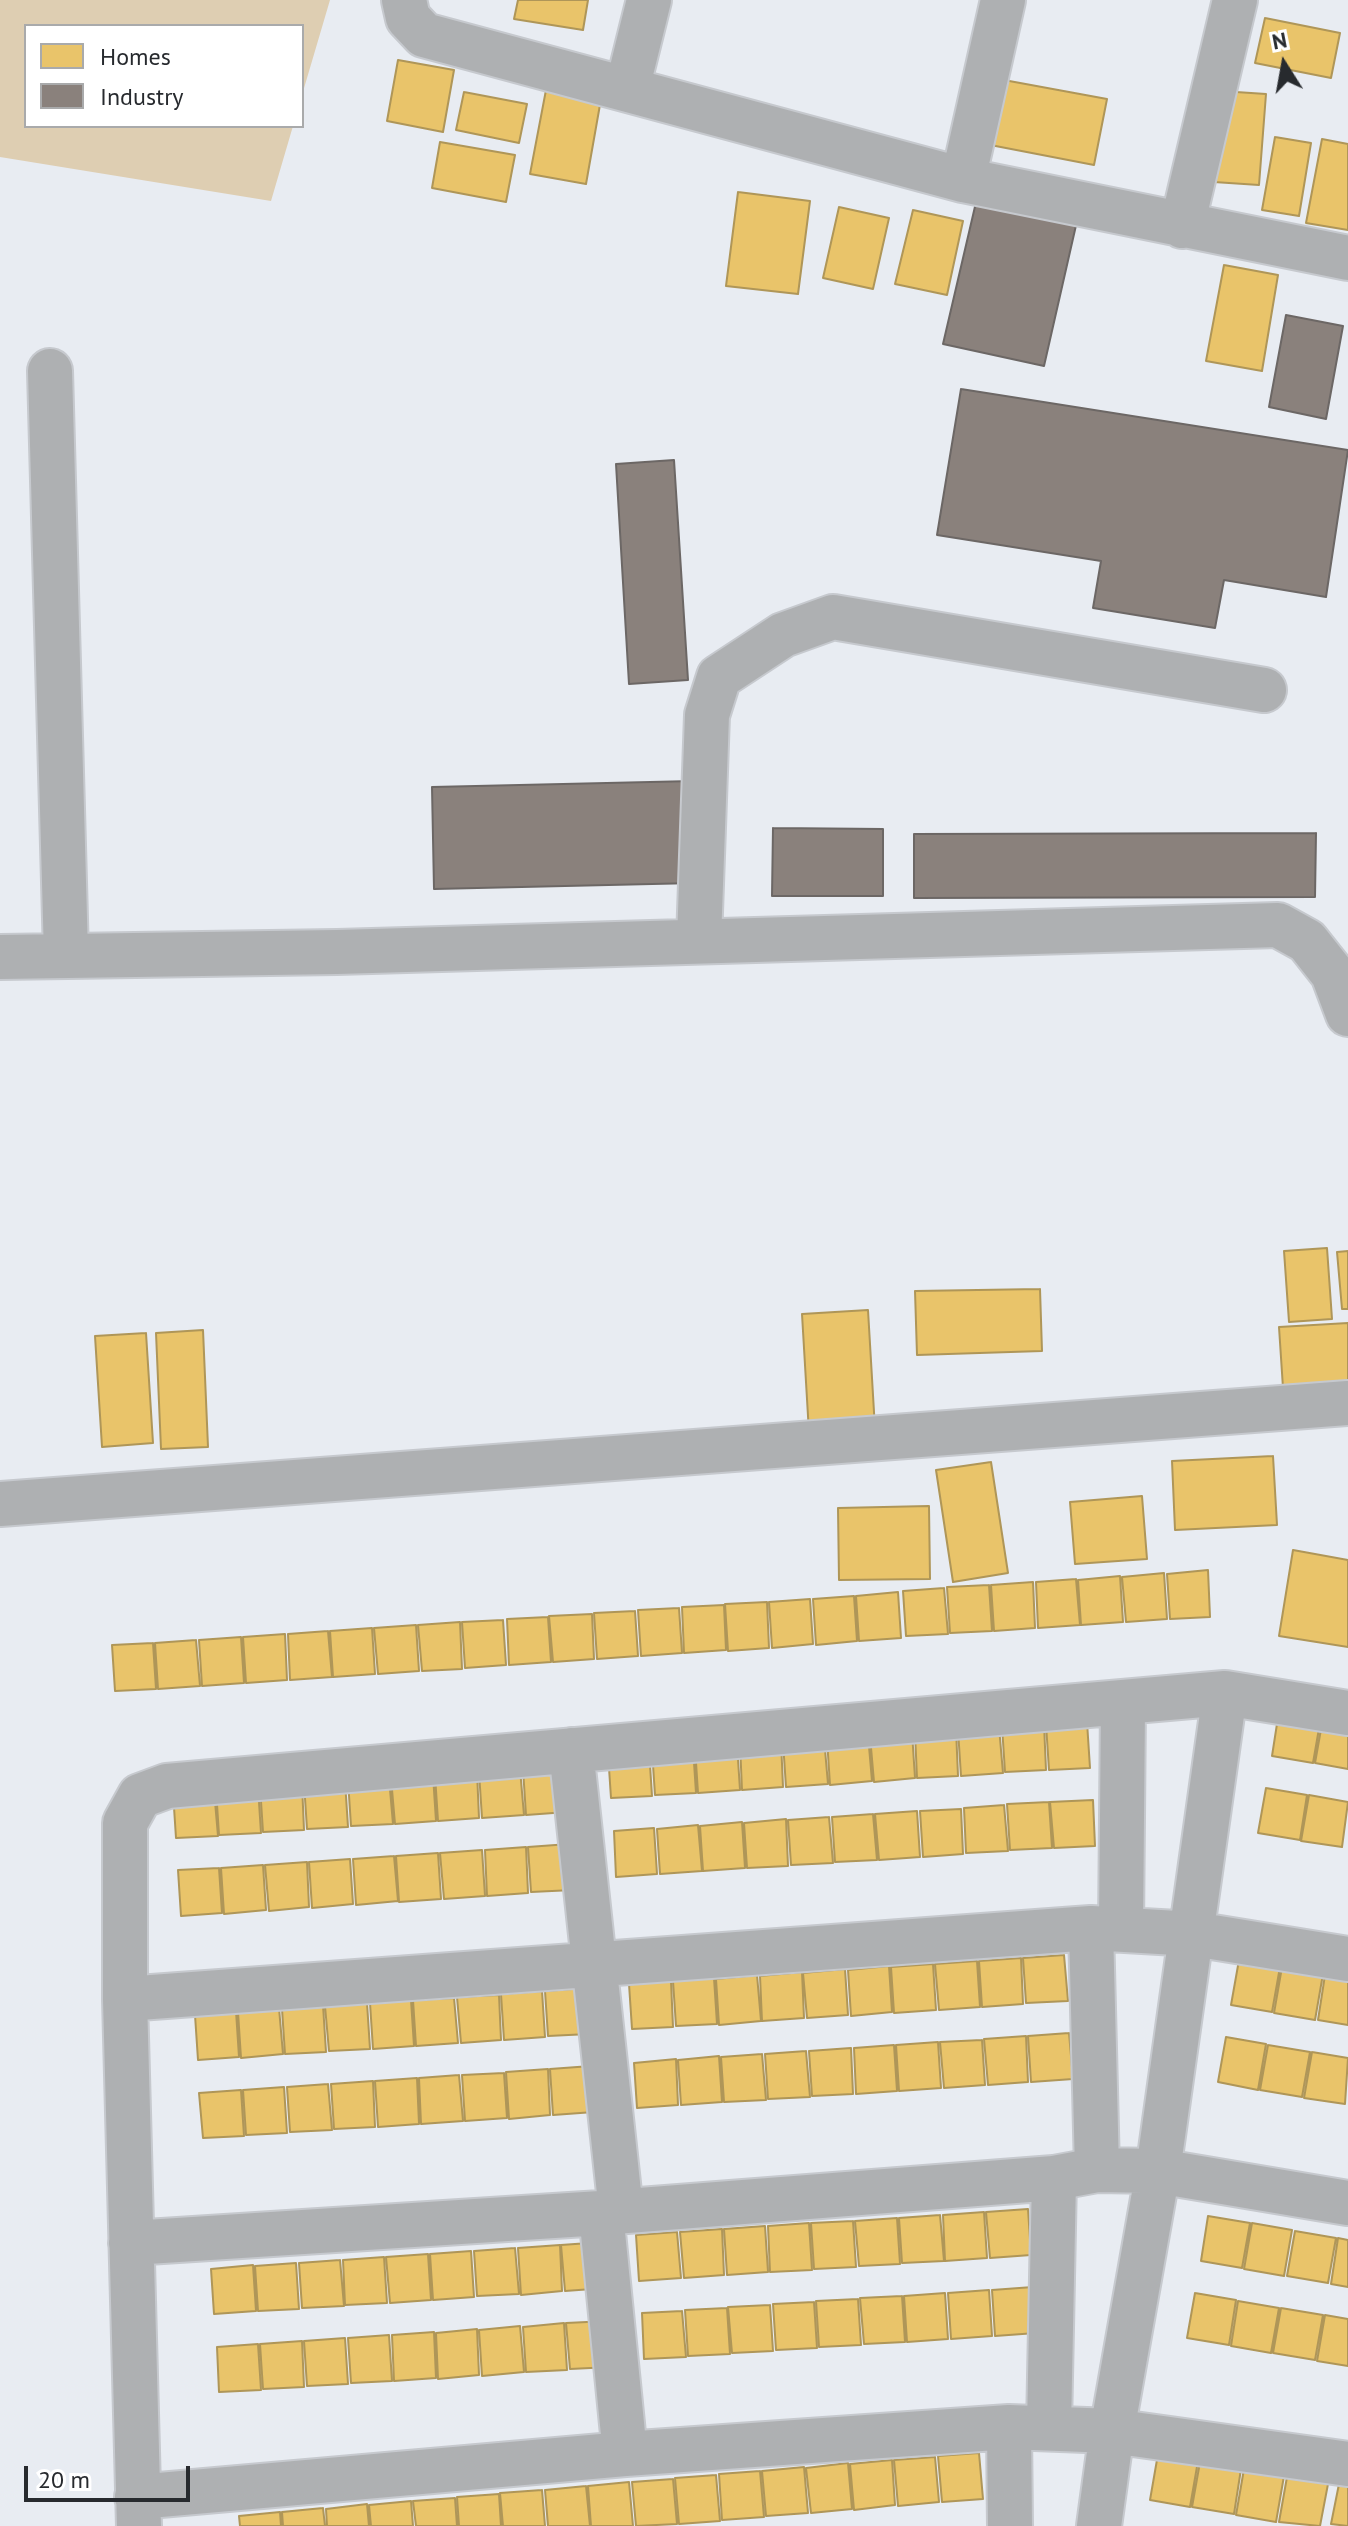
<!DOCTYPE html>
<style>
body{margin:0}
#map{position:relative;width:1348px;height:2526px;overflow:hidden;background:#e8ecf2;font-family:"PT Sans",sans-serif}
canvas{display:block}
.legend{position:absolute;left:24px;top:24px;width:280px;height:104px;box-sizing:border-box;background:#fff;border:2px solid #a9aaab;margin:0;padding:10px 14px;list-style:none;font-size:24px;color:#272a2e}
.legend li{display:flex;align-items:center;gap:16px;height:40px}
.legend b{width:40px;border:2px solid #a9aaab}
.north{position:absolute;left:1244px;top:24px;width:80px;height:80px;-webkit-text-stroke:6px #fff;paint-order:stroke;rotate:349deg;font-size:22px;font-weight:700;line-height:32px;text-align:center;color:#272a2e}
.north::after{content:'';display:block;margin:auto;width:28px;height:36px;background:#272a2e;clip-path:polygon(50% 0,100% 100%,50% 72%,0 100%)}
.scale{position:absolute;left:24px;top:2466px;width:166px;height:36px;box-sizing:border-box;border:4px solid #272a2e;border-top:0;padding-left:10px;font-size:24px;line-height:28px;white-space:nowrap;color:#272a2e;-webkit-text-stroke:6px #fff;paint-order:stroke}
</style>
<div id="map">
<canvas width="1348" height="2526"></canvas>
<ul class="legend">
<li><b style="height:22px;background:#e9c46a"></b>Homes</li>
<li><b style="height:22px;background:#8a817c"></b>Industry</li>
</ul>
<div class="north">N</div>
<div class="scale">20 m</div>
</div>
<script>
const c = document.querySelector('canvas').getContext('2d');
c.lineJoin = 'round';
function fillPath(path, color) { c.fillStyle = color; c.fill(path, 'evenodd'); }
const toPath = rows => new Path2D(rows.map(r => 'M' + r).join(''));
function trace(path, color, width, dash) { c.strokeStyle = color; c.lineWidth = width; c.lineCap = dash ? 'butt' : 'round'; c.setLineDash(dash || []); c.stroke(path); }
fillPath(toPath([
 [0,0,330,0,302,95,302,26,26,26,26,126,293,126,271,201,0,157]
]), '#deceb2');
const homes = toPath([
 [518,0,588,0,583,30,514,19,518,0],
 [1265,18,1340,33,1331,78,1255,63,1265,18],
 [398,60,454,70,443,132,387,121,398,60],
 [993,78,1107,99,1094,165,980,143,993,78],
 [546,90,601,99,586,184,530,174,546,90],
 [1221,91,1266,94,1259,185,1214,182,1221,91],
 [464,92,527,104,519,143,456,130,464,92],
 [1275,137,1311,143,1299,216,1262,210,1275,137],
 [1322,139,1348,144,1348,230,1306,223,1322,139],
 [440,142,515,155,506,202,432,188,440,142],
 [738,192,810,201,798,294,726,286,738,192],
 [839,207,889,218,873,289,823,278,839,207],
 [913,210,963,221,947,295,895,284,913,210],
 [1224,265,1278,275,1262,371,1206,361,1224,265],
 [1327,1248,1332,1319,1289,1322,1284,1251,1327,1248],
 [1348,1251,1348,1309,1342,1309,1337,1252,1348,1251],
 [1040,1289,1042,1351,917,1355,915,1291,1040,1289],
 [868,1310,875,1429,809,1433,802,1314,868,1310],
 [1348,1323,1348,1384,1283,1388,1279,1327,1348,1323],
 [203,1330,208,1447,161,1449,156,1333,203,1330],
 [146,1333,153,1443,102,1447,95,1336,146,1333],
 [1273,1456,1277,1525,1175,1530,1172,1461,1273,1456],
 [991,1462,1008,1573,953,1582,936,1470,991,1462],
 [1142,1496,1147,1559,1075,1564,1070,1502,1142,1496],
 [929,1506,930,1579,839,1580,838,1508,929,1506],
 [1293,1550,1348,1560,1348,1647,1279,1636,1293,1550],
 [1208,1570,1210,1617,1170,1619,1167,1574,1208,1570],
 [1164,1573,1167,1619,1126,1622,1122,1577,1164,1573],
 [1120,1576,1123,1622,1081,1625,1078,1580,1120,1576],
 [1076,1579,1080,1625,1038,1628,1036,1582,1076,1579],
 [1033,1582,1035,1628,994,1631,991,1585,1033,1582],
 [989,1585,992,1631,950,1633,947,1587,989,1585],
 [944,1588,948,1634,906,1636,903,1591,944,1588],
 [898,1592,901,1638,859,1641,856,1596,898,1592],
 [854,1596,857,1641,816,1645,813,1599,854,1596],
 [810,1599,813,1644,772,1648,769,1602,810,1599],
 [767,1602,769,1648,728,1651,725,1604,767,1602],
 [724,1605,726,1650,684,1653,682,1607,724,1605],
 [679,1608,682,1653,641,1656,638,1610,679,1608],
 [635,1611,638,1656,597,1659,594,1613,635,1611],
 [592,1614,594,1659,553,1662,549,1616,592,1614],
 [548,1617,551,1662,509,1665,507,1619,548,1617],
 [503,1620,506,1665,465,1668,462,1622,503,1620],
 [460,1622,462,1669,422,1671,418,1625,460,1622],
 [416,1625,419,1671,378,1674,374,1628,416,1625],
 [372,1628,375,1674,333,1677,330,1631,372,1628],
 [328,1631,332,1677,290,1680,288,1634,328,1631],
 [285,1634,287,1680,246,1683,243,1637,285,1634],
 [241,1637,244,1683,202,1686,199,1640,241,1637],
 [196,1640,200,1686,158,1689,155,1643,196,1640],
 [153,1643,156,1689,115,1691,112,1645,153,1643],
 [1279,1711,1321,1717,1313,1763,1272,1756,1279,1711],
 [1323,1718,1348,1722,1348,1769,1315,1763,1323,1718],
 [1087,1722,1090,1768,1049,1770,1046,1724,1087,1722],
 [1044,1724,1046,1770,1005,1772,1002,1726,1044,1724],
 [999,1727,1003,1773,961,1776,958,1730,999,1727],
 [956,1729,958,1776,917,1778,915,1733,956,1729],
 [912,1732,915,1778,874,1782,870,1736,912,1732],
 [868,1735,872,1781,830,1785,827,1739,868,1735],
 [824,1738,828,1784,786,1787,783,1742,824,1738],
 [781,1741,783,1787,742,1790,740,1744,781,1741],
 [737,1744,740,1790,698,1793,695,1747,737,1744],
 [693,1747,696,1793,655,1795,652,1750,693,1747],
 [649,1750,652,1796,611,1798,608,1753,649,1750],
 [565,1766,567,1812,526,1815,523,1769,565,1766],
 [520,1769,524,1815,482,1818,479,1772,520,1769],
 [477,1772,479,1818,438,1821,435,1775,477,1772],
 [433,1775,436,1821,395,1824,391,1778,433,1775],
 [389,1778,393,1824,351,1826,348,1780,389,1778],
 [345,1781,348,1827,307,1829,304,1783,345,1781],
 [302,1784,304,1830,263,1832,260,1786,302,1784],
 [258,1787,261,1833,219,1835,216,1789,258,1787],
 [1266,1788,1307,1795,1300,1840,1258,1833,1266,1788],
 [214,1790,218,1836,176,1838,173,1792,214,1790],
 [1309,1795,1348,1802,1342,1847,1301,1841,1309,1795],
 [1093,1800,1095,1846,1054,1848,1050,1802,1093,1800],
 [1049,1802,1052,1848,1010,1850,1007,1804,1049,1802],
 [1004,1805,1008,1851,966,1853,964,1808,1004,1805],
 [961,1809,963,1854,923,1857,920,1811,961,1809],
 [917,1811,920,1857,879,1860,875,1814,917,1811],
 [873,1814,877,1860,835,1862,832,1817,873,1814],
 [829,1817,833,1863,791,1865,788,1820,829,1817],
 [786,1819,788,1866,747,1868,744,1823,786,1819],
 [742,1822,745,1868,703,1871,700,1826,742,1822],
 [698,1825,702,1871,660,1874,657,1829,698,1825],
 [654,1828,657,1874,616,1877,614,1831,654,1828],
 [569,1844,573,1890,531,1892,528,1847,569,1844],
 [526,1847,528,1893,487,1896,485,1850,526,1847],
 [482,1850,485,1896,444,1899,440,1853,482,1850],
 [438,1853,441,1899,399,1902,396,1856,438,1853],
 [394,1856,398,1901,356,1905,353,1859,394,1856],
 [350,1859,353,1904,312,1908,309,1862,350,1859],
 [307,1862,309,1907,269,1911,265,1865,307,1862],
 [263,1865,266,1910,224,1914,221,1868,263,1865],
 [219,1868,222,1913,181,1916,178,1870,219,1868],
 [1064,1955,1068,2001,1026,2003,1023,1958,1064,1955],
 [1021,1958,1023,2004,982,2007,979,1961,1021,1958],
 [1239,1960,1280,1967,1272,2012,1231,2005,1239,1960],
 [977,1961,980,2007,939,2010,935,1964,977,1961],
 [933,1964,936,2010,894,2013,891,1967,933,1964],
 [889,1966,892,2012,851,2016,848,1970,889,1966],
 [1282,1967,1323,1974,1315,2020,1274,2013,1282,1967],
 [845,1969,848,2015,807,2018,803,1973,845,1969],
 [802,1972,804,2018,762,2021,760,1976,802,1972],
 [757,1975,761,2021,719,2025,716,1979,757,1975],
 [1325,1975,1348,1979,1348,2025,1318,2020,1325,1975],
 [714,1978,717,2024,676,2026,673,1981,714,1978],
 [671,1981,673,2027,632,2029,629,1984,671,1981],
 [586,1988,589,2034,548,2036,545,1991,586,1988],
 [542,1991,545,2037,504,2040,501,1994,542,1991],
 [499,1995,501,2040,461,2043,457,1997,499,1995],
 [454,1998,458,2043,416,2046,413,2000,454,1998],
 [411,2000,414,2046,373,2049,370,2003,411,2000],
 [367,2003,370,2049,329,2051,325,2006,367,2003],
 [323,2005,326,2052,285,2054,282,2009,323,2005],
 [279,2008,283,2054,241,2058,238,2012,279,2008],
 [236,2011,239,2057,198,2060,195,2015,236,2011],
 [1069,2033,1073,2079,1031,2082,1028,2036,1069,2033],
 [1026,2036,1028,2082,988,2085,984,2039,1026,2036],
 [1226,2037,1266,2044,1258,2090,1218,2082,1226,2037],
 [982,2040,985,2085,944,2088,940,2042,982,2040],
 [938,2042,941,2088,899,2091,896,2045,938,2042],
 [894,2045,897,2091,856,2094,854,2048,894,2045],
 [1268,2045,1310,2052,1302,2097,1260,2090,1268,2045],
 [851,2048,853,2094,812,2096,809,2051,851,2048],
 [806,2051,810,2097,768,2099,765,2054,806,2051],
 [1312,2052,1348,2058,1345,2104,1304,2098,1312,2052],
 [762,2054,766,2100,724,2102,721,2057,762,2054],
 [719,2056,722,2102,681,2105,678,2060,719,2056],
 [676,2059,678,2105,637,2108,634,2063,676,2059],
 [591,2066,594,2112,553,2115,550,2069,591,2066],
 [548,2069,550,2115,509,2119,506,2072,548,2069],
 [504,2073,507,2118,465,2121,462,2075,504,2073],
 [459,2075,463,2121,421,2124,419,2078,459,2075],
 [417,2078,419,2124,378,2127,375,2081,417,2078],
 [373,2081,375,2127,334,2129,331,2084,373,2081],
 [328,2084,332,2130,290,2132,287,2087,328,2084],
 [284,2087,287,2133,246,2135,243,2090,284,2087],
 [241,2090,244,2136,203,2138,199,2093,241,2090],
 [1028,2209,1031,2255,990,2258,986,2212,1028,2209],
 [984,2212,987,2258,945,2261,943,2215,984,2212],
 [940,2215,944,2261,902,2263,899,2218,940,2215],
 [1208,2216,1250,2223,1242,2268,1201,2261,1208,2216],
 [897,2218,900,2264,859,2266,855,2221,897,2218],
 [853,2221,856,2267,814,2269,811,2223,853,2221],
 [809,2223,812,2270,770,2272,768,2226,809,2223],
 [1252,2223,1292,2230,1284,2276,1244,2269,1252,2223],
 [765,2226,768,2272,727,2275,724,2229,765,2226],
 [722,2229,724,2275,684,2278,680,2232,722,2229],
 [1295,2231,1336,2238,1328,2283,1287,2276,1295,2231],
 [677,2232,681,2278,639,2281,636,2235,677,2232],
 [1338,2238,1348,2240,1348,2287,1331,2284,1338,2238],
 [603,2242,606,2288,565,2291,561,2245,603,2242],
 [560,2245,562,2291,521,2295,518,2248,560,2245],
 [515,2248,519,2294,477,2296,474,2251,515,2248],
 [471,2251,474,2297,433,2300,430,2254,471,2251],
 [428,2254,431,2300,390,2303,386,2257,428,2254],
 [384,2257,387,2303,345,2305,343,2260,384,2257],
 [340,2260,344,2306,302,2308,299,2263,340,2260],
 [296,2263,299,2309,258,2311,255,2266,296,2263],
 [253,2265,256,2311,214,2314,211,2269,253,2265],
 [1033,2287,1036,2333,995,2336,992,2290,1033,2287],
 [989,2290,992,2336,951,2339,948,2293,989,2290],
 [945,2293,948,2339,907,2342,904,2296,945,2293],
 [1195,2293,1236,2300,1229,2345,1187,2338,1195,2293],
 [902,2296,905,2342,864,2344,860,2298,902,2296],
 [858,2299,861,2345,819,2347,816,2301,858,2299],
 [1238,2301,1279,2308,1271,2353,1231,2346,1238,2301],
 [814,2302,817,2348,776,2350,773,2304,814,2302],
 [770,2305,773,2351,732,2353,728,2307,770,2305],
 [727,2308,730,2354,688,2356,685,2310,727,2308],
 [1281,2308,1323,2315,1315,2360,1273,2353,1281,2308],
 [682,2311,686,2357,644,2359,642,2313,682,2311],
 [1325,2315,1348,2319,1348,2366,1317,2361,1325,2315],
 [608,2321,611,2367,570,2369,566,2323,608,2321],
 [564,2323,567,2370,526,2372,523,2327,564,2323],
 [520,2326,524,2372,482,2376,479,2330,520,2326],
 [477,2329,479,2375,438,2379,436,2333,477,2329],
 [434,2332,436,2378,394,2381,392,2335,434,2332],
 [389,2335,392,2381,351,2383,348,2338,389,2335],
 [345,2338,348,2384,307,2386,304,2341,345,2338],
 [302,2341,304,2387,263,2389,260,2344,302,2341],
 [258,2344,261,2390,219,2392,217,2347,258,2344],
 [979,2453,983,2499,942,2502,938,2456,979,2453],
 [1158,2454,1198,2461,1190,2507,1150,2500,1158,2454],
 [935,2457,939,2502,898,2506,894,2460,935,2457],
 [892,2460,895,2505,854,2510,850,2464,892,2460],
 [1200,2462,1241,2469,1234,2514,1192,2507,1200,2462],
 [848,2463,852,2509,811,2513,806,2468,848,2463],
 [804,2467,808,2513,766,2516,762,2471,804,2467],
 [1244,2469,1284,2476,1276,2522,1236,2515,1244,2469],
 [1342,2469,1348,2470,1348,2526,1331,2524,1342,2469],
 [760,2471,764,2517,722,2520,719,2474,760,2471],
 [716,2475,720,2521,679,2524,675,2478,716,2475],
 [1287,2477,1328,2484,1320,2526,1279,2522,1287,2477],
 [673,2479,677,2524,636,2526,632,2482,673,2479],
 [629,2482,633,2526,591,2526,588,2486,629,2482],
 [586,2486,590,2526,548,2526,545,2490,586,2486],
 [542,2490,545,2526,503,2526,500,2493,542,2490],
 [499,2494,501,2526,459,2526,457,2497,499,2494],
 [455,2498,457,2526,416,2526,413,2501,455,2498],
 [411,2501,413,2526,371,2526,369,2505,411,2501],
 [367,2504,369,2526,327,2526,326,2509,367,2504],
 [323,2508,325,2526,283,2526,282,2512,323,2508],
 [280,2512,281,2526,240,2526,239,2516,280,2512]
]);
fillPath(homes, '#e9c46a');
trace(homes, '#af9658', 2);
const industry = toPath([
 [977,198,1077,221,1044,366,943,344,977,198],
 [1286,315,1343,326,1326,419,1269,407,1286,315],
 [961,389,1348,450,1326,597,1224,580,1215,628,1093,608,1101,561,937,535,961,389],
 [674,460,688,680,629,684,616,464,674,460],
 [694,781,696,883,434,889,432,787,694,781],
 [773,828,883,829,883,896,772,896,773,828],
 [1316,833,1315,897,914,898,914,834,1316,833]
]);
fillPath(industry, '#8a817c');
trace(industry, '#6c6765', 2);
const minor = toPath([
 [404,0,408,18,424,35,963,180,1348,258],
 [627,89,649,0],
 [963,180,1003,0],
 [1182,226,1235,0],
 [50,371,66,955],
 [699,940,707,715,719,677,783,635,833,617,1264,690],
 [0,957,337,952,1278,925,1307,941,1333,974,1348,1014],
 [0,1504,1348,1403],
 [571,1750,621,2211],
 [1091,1928,1097,2170],
 [1121,1929,1123,1704],
 [125,1999,1091,1928,1194,1934,1348,1959],
 [601,2213,625,2454],
 [131,2243,601,2213,1054,2178,1097,2170,1158,2171,1348,2203],
 [1009,2427,1010,2526],
 [1049,2427,1054,2178],
 [137,2497,625,2454,1009,2427,1112,2431,1348,2464],
 [139,2526,125,1999,125,1823,140,1796,167,1786,1225,1693,1348,1713],
 [1099,2526,1112,2431,1158,2171,1225,1693]
]);
trace(minor, '#c6c9ce', 48);
trace(minor, '#aeb0b2', 44);
</script>
